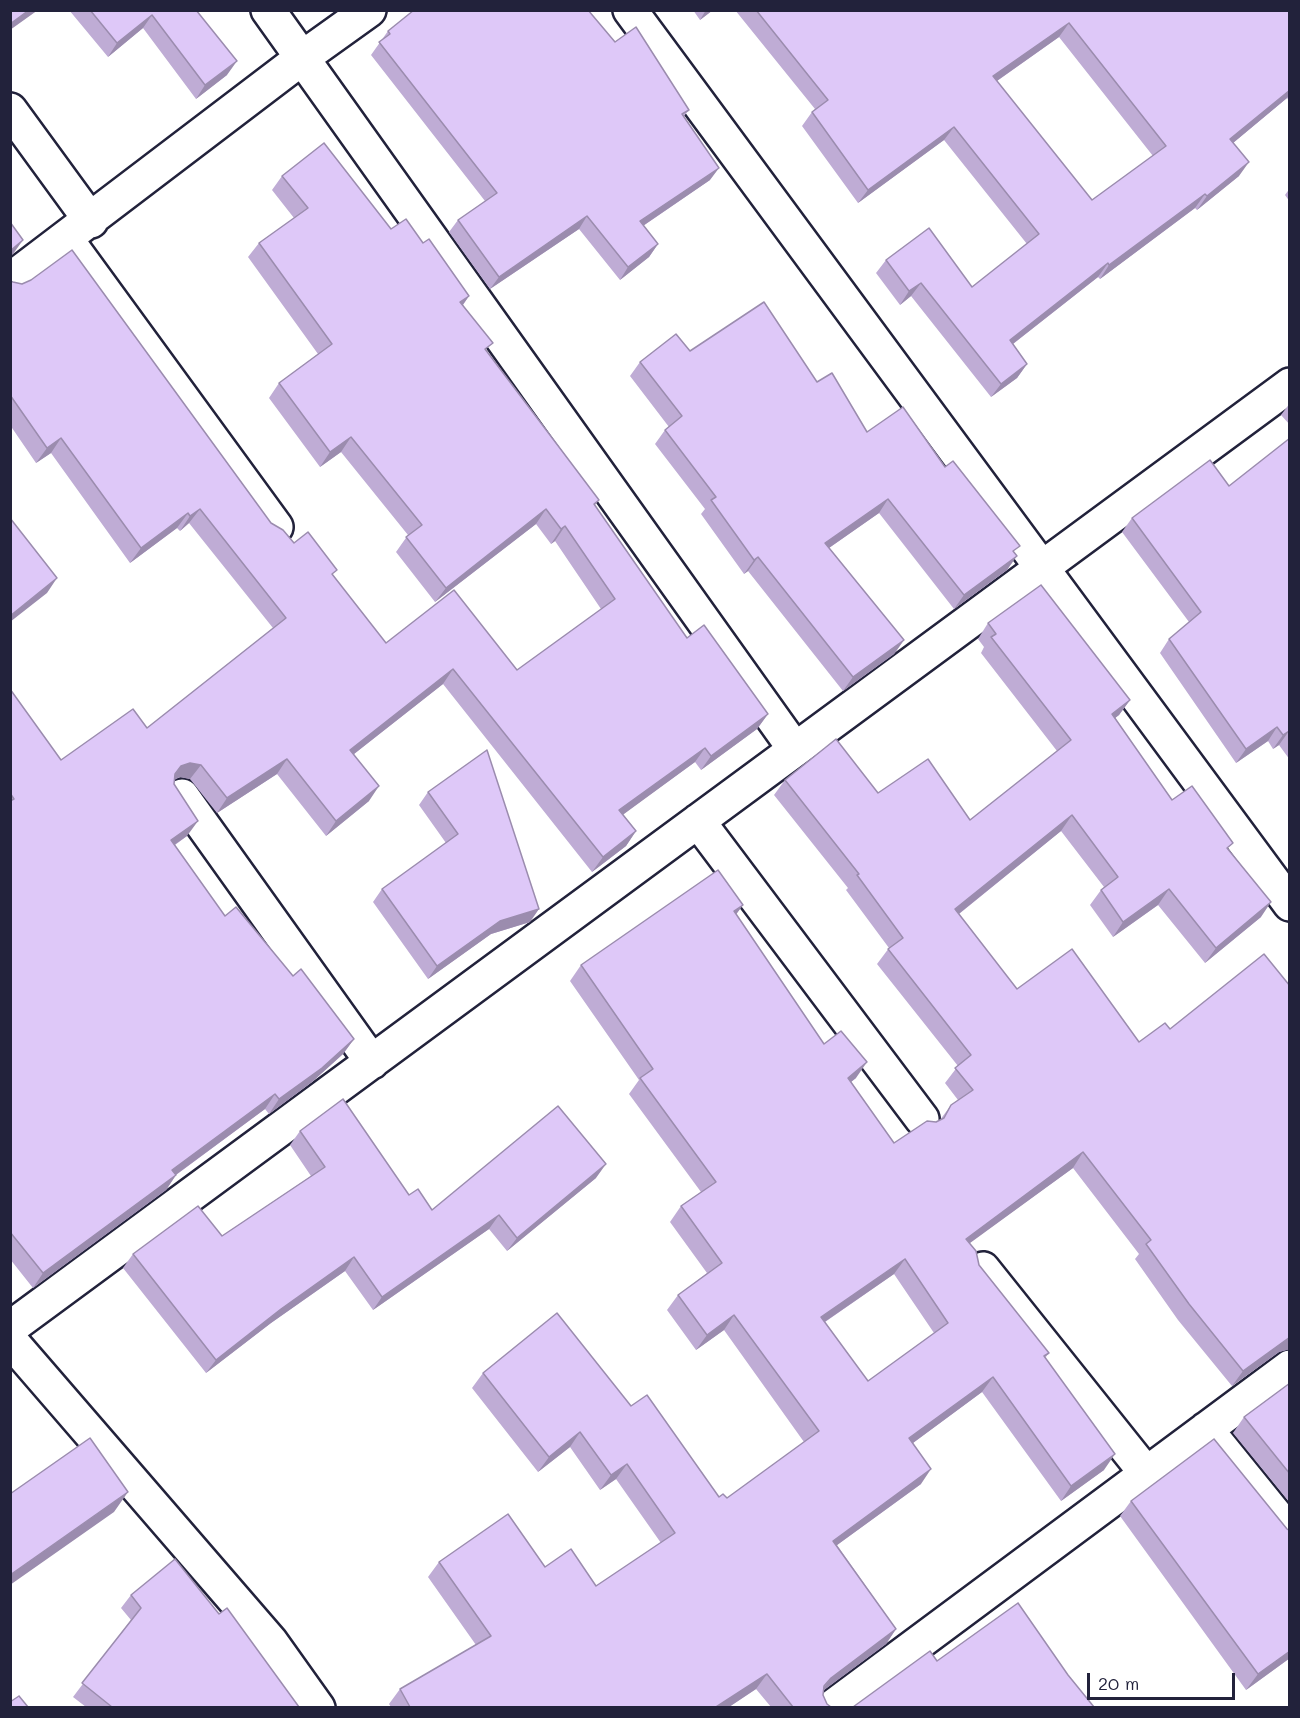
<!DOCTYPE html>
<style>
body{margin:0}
#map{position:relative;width:1300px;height:1718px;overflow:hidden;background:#fff;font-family:Mali,sans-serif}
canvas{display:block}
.frame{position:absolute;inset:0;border:12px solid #22223b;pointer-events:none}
.scale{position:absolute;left:1087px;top:1673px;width:148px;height:27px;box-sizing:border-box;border:3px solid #22223b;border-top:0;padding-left:8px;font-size:18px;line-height:21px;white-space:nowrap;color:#22223b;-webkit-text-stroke:4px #fff;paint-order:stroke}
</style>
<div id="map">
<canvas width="1300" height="1718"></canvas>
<div class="frame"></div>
<div class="scale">20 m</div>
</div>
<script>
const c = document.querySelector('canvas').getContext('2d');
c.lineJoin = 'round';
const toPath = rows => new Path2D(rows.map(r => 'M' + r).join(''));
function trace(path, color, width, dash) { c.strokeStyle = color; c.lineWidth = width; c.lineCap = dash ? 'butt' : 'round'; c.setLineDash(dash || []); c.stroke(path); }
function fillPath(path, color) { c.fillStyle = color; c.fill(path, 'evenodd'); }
const street = toPath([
 [268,10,794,748],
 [10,110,91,221],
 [66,239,276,527],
 [10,280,302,58,369,10],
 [182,796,372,1062],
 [698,821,922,1119],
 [983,1269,1146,1473],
 [10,1328,1290,385],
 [10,1340,271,1642,318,1708],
 [1206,1429,1290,1533],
 [831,1708,1290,1367]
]);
const secondary = toPath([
 [630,10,1290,904]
]);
trace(street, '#22223b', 38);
trace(secondary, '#22223b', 38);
trace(street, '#fff', 33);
trace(secondary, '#fff', 33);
fillPath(toPath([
 [69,10,196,10,227,75,196,99,143,28,108,57],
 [693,10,713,10,700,20],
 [735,10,1290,10,1290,101,1287,98,1233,143,1239,176,1197,210,1195,208,1100,279,1098,277,1013,344,1027,364,1017,378,991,397,911,296,900,305,876,273,886,260,972,287,1027,244,944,140,858,203,802,126,812,112,815,109],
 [1059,37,1153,156,1092,200,997,81],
 [388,31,615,42,689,110,684,116,710,180,643,226,658,244,649,257,620,280,579,229,490,289,449,232,458,220,485,201,371,55],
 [282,176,391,229,423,243,469,296,463,305,487,351,599,500,595,505,687,638,768,714,757,729,701,770,695,762,623,814,636,831,626,846,592,872,443,684,354,754,369,801,326,836,277,774,217,813,190,779,180,777,174,780,174,784,187,836,175,845,225,916,293,976,354,1039,343,1054,312,1082,269,1114,265,1109,176,1175,166,1190,33,1288,10,1259,10,689,61,760,147,728,273,628,189,523,180,531,177,528,130,563,51,453,36,463,10,425,10,281,271,523,333,576,386,643,517,670,601,609,555,541,551,544,536,524,435,602,396,552,408,535,341,452,320,467,269,398,279,383,318,354,248,257,259,243,294,218,272,190],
 [1290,188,1290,202,1285,195],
 [690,351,817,382,867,432,945,467,1015,554,1007,570,954,609,879,513,829,548,904,640,894,654,843,691,748,571,744,574,701,514,705,509,655,444,665,430,669,427,630,376,640,362],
 [1290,403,1290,425,1281,415],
 [1290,438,1290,760,1279,745,1273,749,1268,741,1236,763,1160,653,1169,639,1189,622,1122,532,1132,518,1229,486],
 [988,623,1130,700,1119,715,1115,718,1172,800,1229,850,1261,917,1205,963,1158,905,1113,937,1090,905,1101,890,1104,887,1061,831,959,914,1017,989,1139,1042,1170,1029,1290,986,1290,1349,1279,1352,1232,1386,1178,1320,1135,1259,1139,1254,1073,1168,969,1243,979,1265,1049,1353,1045,1358,1104,1470,1061,1501,982,1392,913,1443,921,1484,837,1545,896,1629,886,1644,824,1690,823,1695,827,1704,831,1707,771,1707,756,1689,729,1707,391,1707,389,1704,400,1689,476,1645,428,1577,439,1562,545,1567,596,1586,661,1543,616,1479,600,1490,570,1447,538,1472,472,1388,483,1373,631,1406,719,1497,727,1498,804,1442,724,1330,696,1350,667,1310,678,1295,707,1273,670,1222,681,1206,701,1192,629,1094,639,1080,570,981,581,965,743,905,736,914,824,1044,856,1078,851,1082,894,1143,940,1120,951,1105,958,1100,945,1083,958,1066,877,964,889,948,846,890,848,888,774,795,785,780,878,793,970,820,1057,751,981,653,984,647,978,639],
 [894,1274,934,1333,868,1381,825,1322],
 [428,792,530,922,491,934,428,979,373,902,382,889,446,843,419,805],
 [300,1131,409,1195,432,1210,596,1178,507,1251,489,1229,373,1310,345,1271,271,1323,206,1373,123,1268,133,1254,222,1236,311,1176,290,1145],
 [1290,1383,1290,1503,1233,1433,1244,1417],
 [1131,1501,1287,1529,1290,1531,1290,1658,1246,1690,1120,1516],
 [131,1595,219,1614,299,1707,86,1707,73,1697,131,1620,121,1608]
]), '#bfacd5');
fillPath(toPath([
 [29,10,38,10,10,30,10,24],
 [706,10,713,10,700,20],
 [152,15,143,28,108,57,117,43],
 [1069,23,1059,37,984,90,993,76],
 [237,61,227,75,196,99,205,85],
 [1290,90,1290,94,1287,98,1221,153,1230,139],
 [954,127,944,140,858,203,868,190],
 [1249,162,1239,176,1197,210,1207,196],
 [719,168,710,180,631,234,640,221],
 [1205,194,1195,208,1100,279,1109,265],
 [587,216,579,229,490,289,499,277],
 [23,240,13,254,10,256,10,251],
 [658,244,649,257,620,280,628,267],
 [1108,263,1098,277,1000,354,1010,340],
 [921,283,911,296,900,305,909,291],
 [469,296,459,310,460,302],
 [1027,364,1017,378,991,397,1001,384],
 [351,437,341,452,320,467,330,452],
 [61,438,51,453,36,463,47,448],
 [888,499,879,513,816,557,825,543],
 [200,509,189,523,180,531,190,516],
 [546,509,536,524,435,602,446,588],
 [188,513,177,528,130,563,141,548],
 [565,526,555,541,551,544,561,529],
 [1017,556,1007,570,954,609,964,595],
 [758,557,748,571,744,574,754,560],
 [57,578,47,593,10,622,10,616],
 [904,640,894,654,843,691,853,677],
 [453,669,443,684,340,765,350,750],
 [1130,700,1119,715,1101,729,1112,714],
 [768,714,757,729,701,770,711,756],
 [1277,727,1268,741,1236,763,1246,749],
 [1289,731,1279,745,1273,749,1283,735],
 [705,748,695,762,609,825,619,810],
 [287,759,277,774,217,813,227,798],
 [190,763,201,765,190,779,180,777,171,781,181,766],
 [379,786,369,801,326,836,336,821],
 [1072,815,1061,831,945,925,955,909],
 [198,821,187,836,161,854,171,840],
 [636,831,626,846,592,872,603,857],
 [1169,889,1158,905,1113,937,1123,922],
 [1271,902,1261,917,1205,963,1216,948],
 [743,905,732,920,734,911],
 [539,909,530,922,491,934,428,979,437,966,500,921],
 [354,1039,343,1054,312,1082,269,1114,279,1099],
 [867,1062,856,1078,837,1093,848,1078],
 [275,1094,265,1109,162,1185,172,1170],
 [1083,1152,1073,1168,955,1254,966,1239],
 [606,1164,596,1178,507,1251,517,1238],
 [176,1175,166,1190,33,1288,43,1273],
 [499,1215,489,1229,373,1310,382,1297],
 [354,1257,345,1271,271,1323,206,1373,216,1360,281,1309],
 [905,1259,894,1274,810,1332,821,1317],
 [734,1315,724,1330,696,1350,707,1335],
 [1290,1337,1290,1349,1279,1352,1232,1386,1243,1371],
 [993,1377,982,1392,898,1454,909,1438],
 [580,1432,570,1447,538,1472,549,1457],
 [1115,1454,1104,1470,1061,1501,1071,1486],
 [627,1464,616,1479,600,1490,611,1475],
 [931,1469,921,1484,822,1556,833,1541],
 [128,1492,114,1512,10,1585,10,1575],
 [896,1629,886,1644,820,1693,831,1678],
 [1290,1651,1290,1658,1246,1690,1258,1674],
 [767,1674,756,1689,729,1707,716,1707]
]), '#9b8cae');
const building = toPath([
 [10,10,29,10,10,24,10,10],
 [90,10,196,10,237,61,205,85,152,15,117,43,90,10],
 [414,10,588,10,615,42,636,27,689,110,682,114,719,168,640,221,658,244,628,267,587,216,499,277,458,220,497,193,379,42,390,34,388,31,414,10],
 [756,10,1290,10,1290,90,1230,139,1249,162,1207,196,1205,194,1109,265,1108,263,1010,340,1027,364,1001,384,921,283,909,291,886,260,929,228,972,287,1039,234,954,127,868,190,812,112,828,100,756,10],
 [1069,23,1166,146,1092,200,993,76,1069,23],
 [324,143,391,229,406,219,423,243,429,239,469,296,460,302,493,343,485,349,599,500,594,504,687,638,704,625,768,714,711,756,705,748,619,810,636,831,603,857,453,669,350,750,379,786,336,821,287,759,227,798,201,765,190,763,181,766,175,774,174,784,198,821,171,840,225,916,236,907,293,976,301,969,354,1039,322,1068,279,1099,275,1094,172,1170,176,1175,43,1273,10,1232,10,801,14,799,10,793,10,689,61,760,133,709,147,728,286,618,200,509,190,516,188,513,141,548,61,438,47,448,10,395,10,281,13,282,22,284,31,280,72,250,271,523,283,530,294,543,308,532,337,570,332,574,386,643,454,590,517,670,615,599,565,526,561,529,546,509,446,588,406,537,422,525,351,437,330,452,279,383,332,344,259,243,308,208,282,176,324,143],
 [10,222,23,240,10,251,10,222],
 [764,302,817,382,832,373,867,432,903,407,945,467,953,461,1020,546,1013,551,1017,556,964,595,888,499,825,543,904,640,853,677,758,557,754,560,711,500,716,497,665,430,682,416,640,362,676,334,690,351,764,302],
 [1290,438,1290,732,1289,731,1283,735,1277,727,1246,749,1169,639,1201,612,1132,518,1210,460,1229,486,1290,438],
 [10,518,57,578,10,616,10,518],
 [1041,585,1130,700,1112,714,1172,800,1192,786,1233,843,1227,848,1271,902,1216,948,1169,889,1123,922,1101,890,1118,877,1072,815,955,909,1017,989,1072,949,1139,1042,1165,1023,1170,1029,1264,954,1290,986,1290,1337,1243,1371,1189,1304,1146,1244,1151,1240,1083,1152,966,1239,976,1251,979,1265,1049,1353,1044,1356,1115,1454,1071,1486,993,1377,909,1438,931,1469,833,1541,896,1629,831,1678,824,1686,823,1695,827,1704,831,1707,793,1707,767,1674,716,1707,410,1707,400,1689,491,1636,439,1562,508,1514,545,1567,571,1549,596,1586,675,1533,627,1464,611,1475,580,1432,549,1457,483,1373,557,1313,631,1406,647,1395,719,1497,723,1494,727,1498,819,1431,734,1315,707,1335,678,1295,722,1263,681,1206,716,1182,640,1078,653,1069,581,965,718,870,743,905,734,911,824,1044,841,1031,867,1062,848,1078,894,1143,927,1121,936,1122,944,1118,951,1105,973,1090,955,1068,971,1055,888,949,903,938,857,875,859,874,785,780,836,739,878,793,928,759,970,820,1071,740,991,637,996,634,988,623,1041,585],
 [905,1259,948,1323,868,1381,821,1317,905,1259],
 [487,750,539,909,500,921,437,966,382,889,458,834,428,792,487,750],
 [343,1099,409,1195,418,1189,432,1210,558,1106,606,1164,517,1238,499,1215,382,1297,354,1257,281,1309,216,1360,133,1254,198,1206,222,1236,325,1167,300,1131,343,1099],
 [1290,1383,1290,1474,1244,1417,1290,1383],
 [90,1438,128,1492,10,1575,10,1494,90,1438],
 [1214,1439,1287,1529,1290,1531,1290,1651,1258,1674,1131,1501,1214,1439],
 [175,1559,219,1614,227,1608,299,1707,112,1707,82,1683,141,1608,131,1595,175,1559],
 [1018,1603,1068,1675,1094,1707,853,1707,930,1651,937,1661,1018,1603],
 [19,1696,28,1707,10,1707,10,1702,19,1696]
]);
fillPath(building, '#dec8f8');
trace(building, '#9b8cae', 1.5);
</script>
